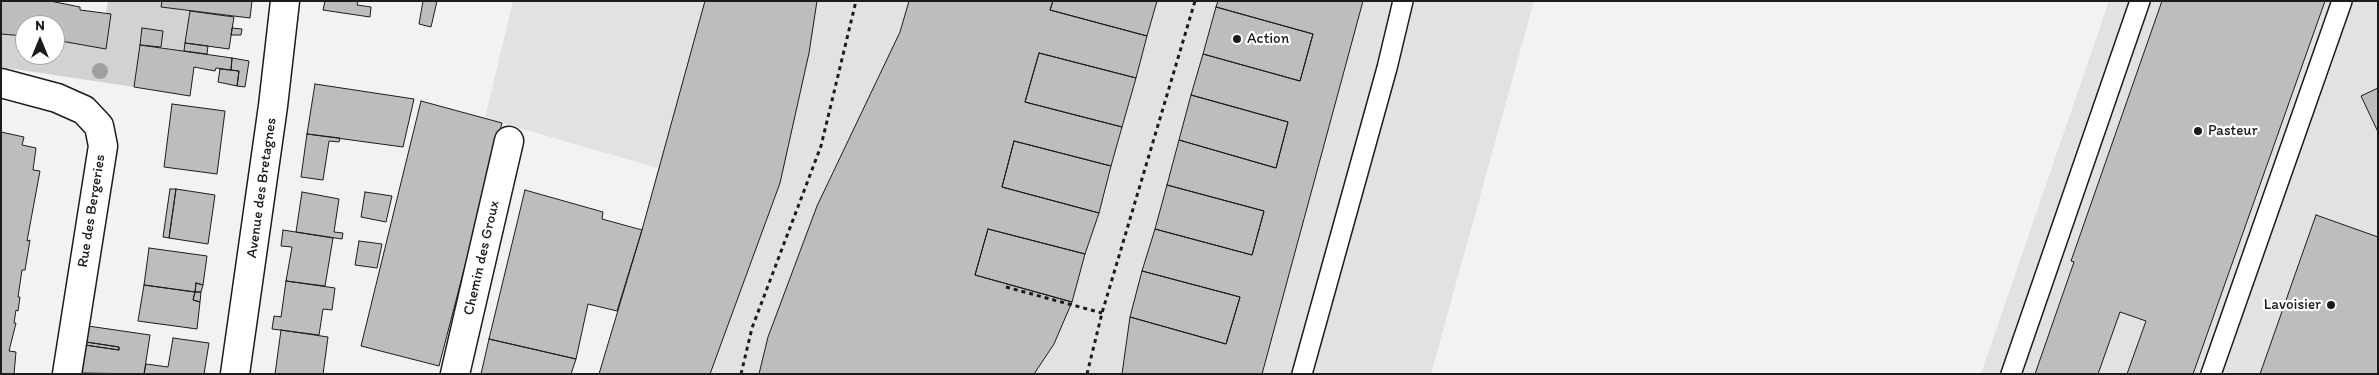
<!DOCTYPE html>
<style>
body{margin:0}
#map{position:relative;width:2379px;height:375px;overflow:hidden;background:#f2f2f2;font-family:Itim,sans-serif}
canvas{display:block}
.frame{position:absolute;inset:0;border:2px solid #1c1c1c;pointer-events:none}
.north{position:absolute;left:15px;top:15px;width:50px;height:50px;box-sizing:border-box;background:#fff;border:1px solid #a4a4a4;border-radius:50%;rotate:0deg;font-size:14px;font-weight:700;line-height:20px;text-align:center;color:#1c1c1c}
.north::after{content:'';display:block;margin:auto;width:18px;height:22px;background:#1c1c1c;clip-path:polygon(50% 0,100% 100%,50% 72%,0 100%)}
</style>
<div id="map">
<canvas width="2379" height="375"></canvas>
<div class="frame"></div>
<div class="north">N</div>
</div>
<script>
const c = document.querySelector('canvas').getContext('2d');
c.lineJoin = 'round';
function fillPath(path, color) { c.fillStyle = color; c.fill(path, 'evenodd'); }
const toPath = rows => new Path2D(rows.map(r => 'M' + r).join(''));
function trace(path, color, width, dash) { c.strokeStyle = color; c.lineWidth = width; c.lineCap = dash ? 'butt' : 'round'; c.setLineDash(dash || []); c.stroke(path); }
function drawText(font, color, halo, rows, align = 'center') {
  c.font = font + ' Itim,sans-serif'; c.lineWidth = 4.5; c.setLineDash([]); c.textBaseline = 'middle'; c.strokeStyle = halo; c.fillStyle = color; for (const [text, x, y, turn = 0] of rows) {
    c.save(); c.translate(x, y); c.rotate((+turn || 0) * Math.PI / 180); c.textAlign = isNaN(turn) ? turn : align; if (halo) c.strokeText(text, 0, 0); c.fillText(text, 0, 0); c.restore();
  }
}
fillPath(toPath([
 [513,1,1534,1,1431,374,599,374,642,230,658,168,485,118],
 [2109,1,2378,1,2378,374,1981,374]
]), '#e2e2e2');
fillPath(toPath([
 [108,1,162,1,162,7,190,11,184,51,161,47,163,31,142,28,134,87,1,67,1,34,25,36,25,55,55,55,55,40,106,49,111,15,106,13]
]), '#d2d2d2');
const building = toPath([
 [1,1,50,1,80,7,80,10,111,14,106,49,55,40,55,25,25,25,25,36,1,34,1,1],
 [162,1,252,1,250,18,161,7,162,1],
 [325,1,358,1,357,5,371,7,370,17,323,10,325,1],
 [423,1,437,1,431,27,419,24,423,1],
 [705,1,817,1,809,53,780,183,710,374,599,374,642,230,705,1],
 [909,1,1053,1,1050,10,1147,36,1136,78,1039,53,1025,102,1122,127,1111,166,1014,141,1002,187,1099,213,1085,254,988,229,975,275,1072,302,1054,344,1034,374,759,374,768,337,817,206,900,32,909,1],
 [1053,1,1157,1,1147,36,1050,10,1053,1],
 [1218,1,1363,1,1262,374,1122,374,1130,317,1226,344,1240,297,1142,271,1155,229,1252,255,1264,211,1167,185,1179,140,1276,168,1288,122,1191,95,1203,54,1300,81,1313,34,1216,7,1218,1],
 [2162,1,2325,1,2193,374,2127,374,2146,321,2120,312,2098,374,2035,374,2074,262,2071,261,2162,1],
 [1216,7,1313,34,1300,81,1203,54,1216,7],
 [190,11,234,17,229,49,185,43,190,11],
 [142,28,163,31,161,47,140,45,142,28],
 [232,28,242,29,241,35,231,35,232,28],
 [185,43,208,46,207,54,184,51,185,43],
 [140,45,232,58,231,70,216,68,215,71,194,67,190,96,134,87,140,45],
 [1039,53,1136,78,1122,127,1025,102,1039,53],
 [232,58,249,61,245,87,237,86,239,71,231,70,232,58],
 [220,69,239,71,237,86,218,82,220,69],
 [315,84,414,99,403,147,307,134,315,84],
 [2378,88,2378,132,2361,96,2378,88],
 [1191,95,1288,122,1276,168,1179,140,1191,95],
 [421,101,502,123,439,366,361,346,421,101],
 [172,104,225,111,217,174,164,167,172,104],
 [1,132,24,137,22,145,36,148,33,170,40,171,27,241,30,240,25,270,22,270,18,297,20,297,18,311,16,310,14,323,16,323,9,351,16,352,14,374,1,374,1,132],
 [307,134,340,138,339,142,329,141,323,180,301,177,307,134],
 [1014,141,1111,166,1099,213,1002,187,1014,141],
 [1167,185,1264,211,1252,255,1155,229,1167,185],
 [170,189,176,189,169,238,163,237,170,189],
 [176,189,215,195,208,244,169,238,176,189],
 [525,190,603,212,602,219,642,230,617,311,588,304,576,359,489,339,525,190],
 [302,192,339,199,334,232,343,233,342,239,296,232,302,192],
 [365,192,392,196,386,222,361,217,365,192],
 [2316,215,2378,237,2378,374,2260,374,2316,215],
 [988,229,1085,254,1072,302,975,275,988,229],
 [283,230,333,238,325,286,286,281,292,247,281,246,283,230],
 [359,241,382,244,377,268,355,265,359,241],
 [149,248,207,256,203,285,196,283,195,292,144,285,149,248],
 [1142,271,1240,297,1226,344,1130,317,1142,271],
 [286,281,335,288,332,310,323,309,319,335,272,329,274,316,281,317,286,281],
 [196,283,203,285,201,292,195,292,196,283],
 [144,285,195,292,193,300,200,302,197,329,138,321,144,285],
 [195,292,201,292,200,302,193,300,195,292],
 [88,326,150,335,144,374,81,373,85,345,119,350,119,347,86,342,88,326],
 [281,330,328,337,323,374,275,374,281,330],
 [173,338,209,343,204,374,144,374,146,364,168,367,173,338],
 [489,339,576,359,571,374,481,374,489,339],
 [86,342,119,347,119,350,85,345,86,342]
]);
fillPath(building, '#bdbdbd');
trace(building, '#1c1c1c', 1);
const service = toPath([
 [1302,374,1387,68,1403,1],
 [2011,374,2140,1],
 [2211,374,2342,1]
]);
const minor = toPath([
 [1,83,57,98,84,110,99,126,103,146,67,374],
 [235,374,273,106,285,1],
 [455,374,509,141]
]);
trace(service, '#1c1c1c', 22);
trace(minor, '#1c1c1c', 31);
trace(toPath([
 [1006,287,1102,313],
 [741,374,752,328,821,146,856,1],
 [1087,374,1102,313,1195,1]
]), '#1c1c1c', 3, [4, 4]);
trace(service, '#fff', 19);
trace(minor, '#fff', 28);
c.fillStyle = '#a0a0a0';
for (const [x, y] of [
 [100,71]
]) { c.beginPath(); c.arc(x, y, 8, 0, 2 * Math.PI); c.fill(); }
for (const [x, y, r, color] of [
 [1237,39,5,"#1c1c1c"],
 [2198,131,5,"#1c1c1c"],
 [2331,305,5,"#1c1c1c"]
]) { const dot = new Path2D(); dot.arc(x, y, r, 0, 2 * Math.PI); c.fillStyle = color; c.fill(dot); trace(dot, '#fff', 2); }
drawText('15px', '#1c1c1c', '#fff', [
 ["Action",1247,39],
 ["Pasteur",2208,131],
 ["Lavoisier",2321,305,"right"]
], 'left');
drawText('15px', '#1c1c1c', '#fff', [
 ["Avenue des Bretagnes",262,188,-82],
 ["Rue des Bergeries",92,211,-81],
 ["Chemin des Groux",482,258,-77]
]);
</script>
